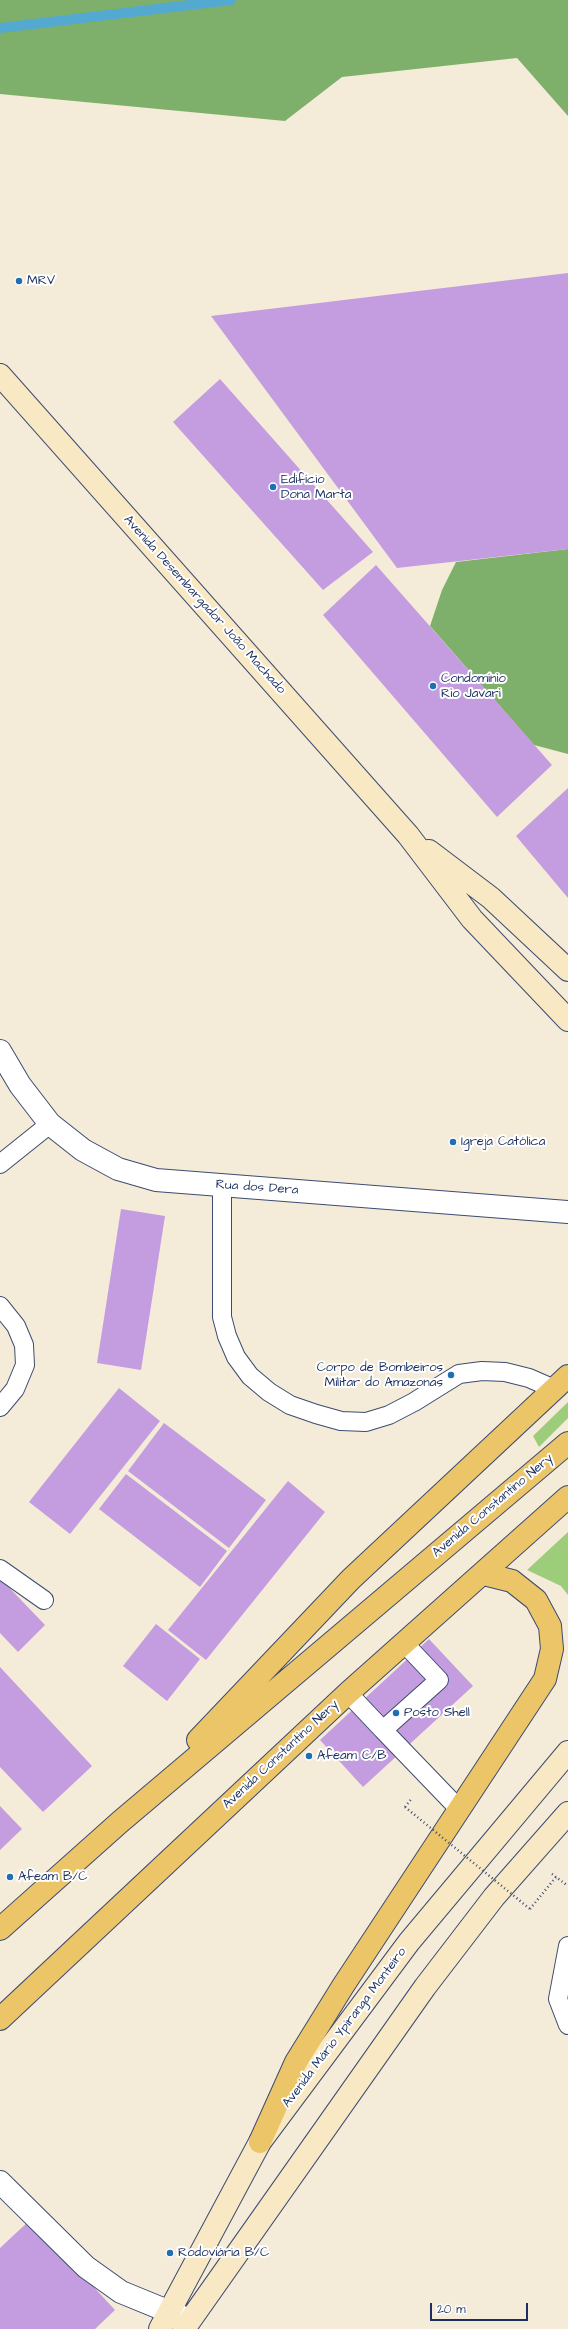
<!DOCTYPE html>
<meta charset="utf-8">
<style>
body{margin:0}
#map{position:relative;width:568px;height:2329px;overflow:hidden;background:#f4ecd8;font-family:"Architects Daughter",sans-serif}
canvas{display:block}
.scale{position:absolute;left:430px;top:2303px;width:98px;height:18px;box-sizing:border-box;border:2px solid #1b2f5e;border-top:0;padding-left:5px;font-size:12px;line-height:14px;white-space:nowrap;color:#1b2f5e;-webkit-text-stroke:3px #fff;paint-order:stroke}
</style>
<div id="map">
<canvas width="568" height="2329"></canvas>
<div class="scale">20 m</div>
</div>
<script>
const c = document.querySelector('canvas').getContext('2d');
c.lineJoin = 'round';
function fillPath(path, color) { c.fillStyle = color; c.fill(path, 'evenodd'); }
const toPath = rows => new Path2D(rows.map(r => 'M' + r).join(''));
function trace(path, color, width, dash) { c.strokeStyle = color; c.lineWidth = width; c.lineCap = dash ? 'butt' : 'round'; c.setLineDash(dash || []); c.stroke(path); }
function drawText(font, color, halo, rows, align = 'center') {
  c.font = font + ' "Architects Daughter",sans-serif'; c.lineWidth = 4; c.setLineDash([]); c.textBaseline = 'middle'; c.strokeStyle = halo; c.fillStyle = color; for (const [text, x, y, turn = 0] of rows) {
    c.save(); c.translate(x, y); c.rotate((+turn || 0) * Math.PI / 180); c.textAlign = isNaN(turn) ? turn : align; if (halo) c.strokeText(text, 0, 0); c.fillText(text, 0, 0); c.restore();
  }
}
fillPath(toPath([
 [568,1402,568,1418,539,1447,533,1436],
 [568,1532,568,1595,561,1586,527,1570]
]), '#9dcc7b');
fillPath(toPath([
 [0,0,568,0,568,116,517,58,342,77,285,121,0,94],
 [568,549,568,754,534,745,430,626,442,590,456,562]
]), '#7eb06b');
trace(toPath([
 [0,28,231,0]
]), '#54a9d0', 10);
fillPath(toPath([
 [568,273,568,549,397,568,211,316],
 [220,379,373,552,323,590,173,422],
 [376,565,552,765,497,817,323,615],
 [568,788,568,898,516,836],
 [121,1209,165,1216,141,1370,97,1363],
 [119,1388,160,1421,70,1534,29,1502],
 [164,1423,266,1500,229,1548,128,1471],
 [126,1474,227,1551,200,1587,99,1509],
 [288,1481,325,1512,206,1660,168,1630],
 [0,1578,45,1625,18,1652,0,1633],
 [156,1624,200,1659,167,1701,123,1666],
 [429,1639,473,1686,363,1787,320,1740],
 [0,1667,92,1766,43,1812,0,1767],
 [0,1806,22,1829,0,1850],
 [31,2219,115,2310,95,2329,0,2329,0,2248]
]), '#c49de0');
const lane = toPath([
 [0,1164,50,1124],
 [222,1185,222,1317,227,1336,236,1357,250,1376,269,1392,290,1405,316,1414,341,1421,366,1422,389,1415,414,1402,459,1374,482,1371,505,1372,529,1378,554,1389],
 [0,1306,16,1326,24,1345,25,1365,15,1389,0,1407],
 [0,1569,44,1600],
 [348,1693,383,1730,439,1680,404,1643],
 [383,1730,459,1809],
 [568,1946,558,1999,568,2025]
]);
const street = toPath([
 [0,1051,20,1085,50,1124,83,1150,118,1169,156,1180,568,1212],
 [0,2182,86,2267,121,2292,187,2319]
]);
const secondary = toPath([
 [0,375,408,835,472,919,568,1020],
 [429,851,491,898,568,970],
 [160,2329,260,2142,409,1942,568,1752],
 [184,2329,425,1987,494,1897,568,1813]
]);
const highway = toPath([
 [198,1740,351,1579,568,1376],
 [0,1929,120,1822,568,1443],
 [0,2019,348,1693,568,1497],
 [260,2142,296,2062,343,1986,545,1679,552,1649,550,1626,536,1600,512,1581,484,1574]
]);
trace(lane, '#3c4b70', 20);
trace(street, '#3c4b70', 24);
trace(secondary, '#3c4b70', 24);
trace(highway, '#3c4b70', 24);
trace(toPath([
 [405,1807,412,1798],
 [552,1874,568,1886],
 [530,1909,556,1877]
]), '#3c4b70', 2.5, [1, 3]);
trace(lane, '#fff', 18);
trace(street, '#fff', 22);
trace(secondary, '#f8e8c3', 22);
trace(highway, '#edc569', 22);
trace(toPath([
 [405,1807,530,1909]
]), '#3c4b70', 2.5, [1, 3]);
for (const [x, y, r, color] of [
 [19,281,4,"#1f6fb2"],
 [273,487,4,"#1f6fb2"],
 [433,686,4,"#1f6fb2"],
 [453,1142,4,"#1f6fb2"],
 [451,1375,4,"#1f6fb2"],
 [396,1713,4,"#1f6fb2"],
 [309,1756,4,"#1f6fb2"],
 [10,1877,4,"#1f6fb2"],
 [170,2253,4,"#1f6fb2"]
]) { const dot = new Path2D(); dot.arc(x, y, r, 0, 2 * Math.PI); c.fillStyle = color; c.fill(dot); trace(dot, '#fff', 1.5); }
drawText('13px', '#1b2f5e', '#fff', [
 ["MRV",27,281],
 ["Edifício",281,480],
 ["Dona Marta",281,495],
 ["Condomínio",441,679],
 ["Rio Javari",441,694],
 ["Igreja Católica",461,1142],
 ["Corpo de Bombeiros",443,1368,"right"],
 ["Militar do Amazonas",443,1383,"right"],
 ["Posto Shell",404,1713],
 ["Afeam C/B",317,1756],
 ["Afeam B/C",18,1877],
 ["Rodoviária B/C",178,2253]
], 'left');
drawText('13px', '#1b2f5e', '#fff', [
 ["Avenida Desembargador João Machado",204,605,48],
 ["Rua dos Dera",257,1188,4],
 ["Avenida Constantino Nery",493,1506,-40],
 ["Avenida Constantino Nery",281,1755,-43],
 ["Avenida Mário Ypiranga Monteiro",345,2028,-53]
]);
</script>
